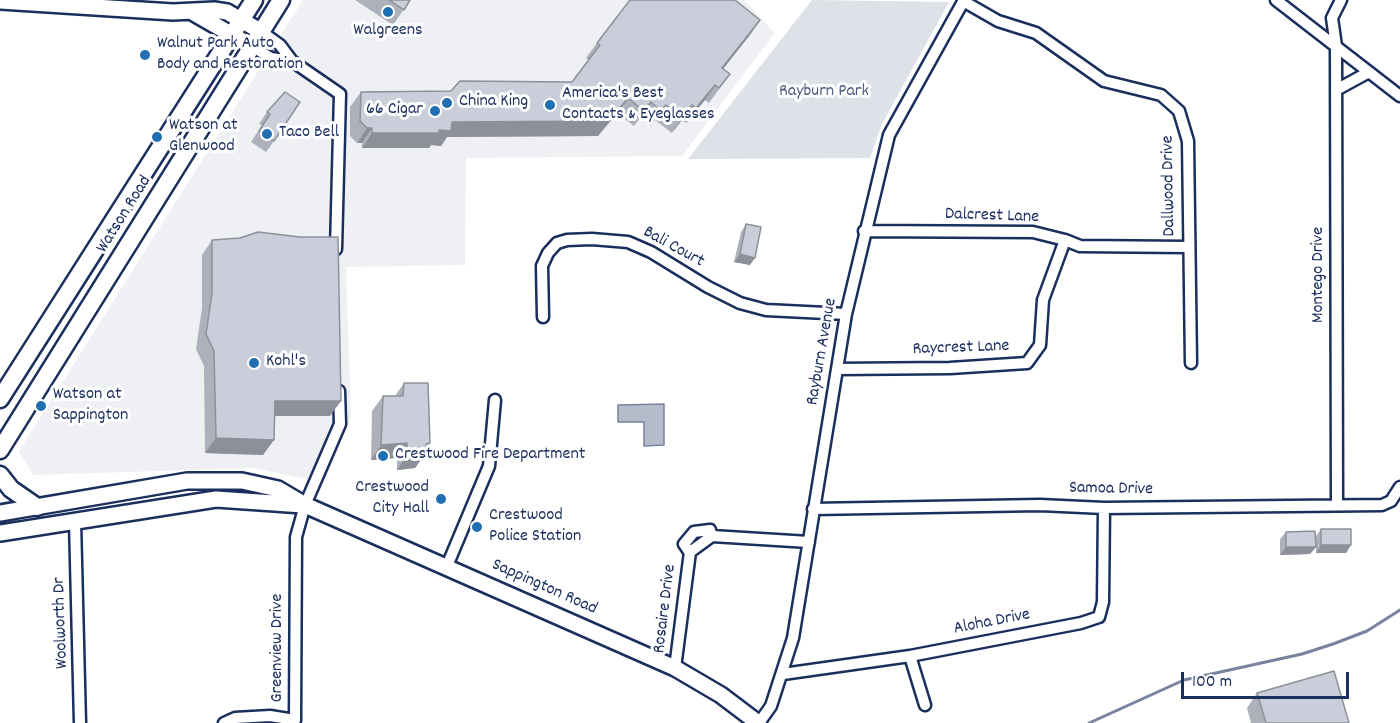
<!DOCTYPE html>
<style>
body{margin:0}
#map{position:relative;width:1400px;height:723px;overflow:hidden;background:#fff;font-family:Dekko,sans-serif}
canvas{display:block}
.scale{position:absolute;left:1181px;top:672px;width:168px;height:27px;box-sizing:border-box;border:3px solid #1b2f5e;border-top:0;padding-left:8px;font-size:18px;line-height:21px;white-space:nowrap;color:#1b2f5e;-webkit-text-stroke:4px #fff;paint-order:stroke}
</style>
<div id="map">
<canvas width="1400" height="723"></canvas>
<div class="scale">100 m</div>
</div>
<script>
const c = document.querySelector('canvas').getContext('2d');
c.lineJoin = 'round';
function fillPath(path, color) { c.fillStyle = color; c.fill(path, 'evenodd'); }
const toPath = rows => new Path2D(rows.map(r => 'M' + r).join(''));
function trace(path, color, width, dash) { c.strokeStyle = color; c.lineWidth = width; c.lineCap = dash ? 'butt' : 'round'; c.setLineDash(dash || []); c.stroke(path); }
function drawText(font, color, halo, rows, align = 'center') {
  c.font = font + ' Dekko,sans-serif'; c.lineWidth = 6; c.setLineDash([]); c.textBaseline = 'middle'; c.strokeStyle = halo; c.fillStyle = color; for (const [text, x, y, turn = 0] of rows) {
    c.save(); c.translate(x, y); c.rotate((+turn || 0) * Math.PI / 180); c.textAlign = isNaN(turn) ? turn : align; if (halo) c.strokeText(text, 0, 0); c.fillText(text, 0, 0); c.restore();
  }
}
fillPath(toPath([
 [303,0,744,0,775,33,682,156,466,158,465,265,346,267,351,416,324,483,254,468,33,475,19,451]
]), '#eff0f4');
fillPath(toPath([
 [812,0,949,2,882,124,870,158,688,159]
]), '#dee1e7');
const water = toPath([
 [664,404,664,445,644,446,644,422,618,422,618,405,664,404]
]);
fillPath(water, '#b5bbca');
trace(water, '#77839f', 1.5);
trace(toPath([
 [1089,723,1184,680,1302,654,1333,644,1367,631,1400,610]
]), '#77839f', 3);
const street = toPath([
 [1276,0,1400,96],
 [963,1,998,21,1036,33,1104,81,1161,95,1179,111,1188,141,1191,363],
 [262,32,280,45,292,61,340,94,336,249],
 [253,47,271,58,292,61],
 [1336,90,1369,72],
 [864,231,1033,232,1065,240,1080,246,1188,247],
 [543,317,542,266,548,253,557,243,567,240,592,239,628,242,651,252,708,287,740,303,766,310,846,314],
 [837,369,950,368,1027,363,1040,345,1043,300,1065,240],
 [1337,504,1336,46,1332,18,1341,0],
 [813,509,1040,505,1104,508,1382,505,1391,501,1400,487],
 [75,521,80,723],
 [690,553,684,544,694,532,710,530,712,536],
 [447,566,489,466,495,400],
 [910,656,925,705],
 [675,668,690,552,712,536,809,542],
 [783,674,910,656,1081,623,1099,617,1103,602,1104,508],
 [224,723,235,718,270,716,295,720,296,537,305,505,340,424,339,391],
 [759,723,771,706,793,638,846,314,889,135,964,0]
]);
const secondary = toPath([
 [0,1,173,12,214,10,227,12,262,32],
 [194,13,253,47],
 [0,513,187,481,242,481,278,489,305,505,675,668,721,695,758,723],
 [0,533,216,499,303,505]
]);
const primary = toPath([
 [0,399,254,0],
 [0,450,281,0],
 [0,475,11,489,37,507]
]);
trace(street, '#1b2f5e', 15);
trace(secondary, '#1b2f5e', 20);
trace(primary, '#1b2f5e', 21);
trace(street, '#fff', 10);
trace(secondary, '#fff', 15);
trace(primary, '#fff', 16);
fillPath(toPath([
 [355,0,410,0,393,25],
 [760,20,723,69,730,74,709,103,705,100,686,123,682,120,672,133,655,120,651,126,641,117,634,126,617,113,598,136,447,137,441,146,431,145,429,148,362,148,362,143,357,143,350,136,350,107,361,92,451,91,572,82,589,60,586,58,597,43],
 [285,92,274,141,266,152,251,142,262,125,259,124,267,112],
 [746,224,750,265,734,262,741,232],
 [212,240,330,416,274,416,263,455,205,453,204,366,196,349,202,308,202,255],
 [404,383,426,449,426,453,415,468,397,470,397,458,371,460,372,411,383,396,395,396],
 [1321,529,1351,545,1346,553,1316,553,1316,547,1310,554,1280,555,1280,539,1286,532,1316,536],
 [1257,693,1349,723,1251,723,1247,708]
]), '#aeb1bb');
fillPath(toPath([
 [760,20,750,35,712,83,722,68],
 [715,85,705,100,686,123,696,108],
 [628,98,617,113,598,136,447,137,441,146,431,145,429,148,362,148,372,133],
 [692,105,682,120,672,133,682,118],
 [367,128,372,128,362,143,357,143],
 [740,254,755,258,750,265,734,262],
 [275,401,341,401,330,416,264,416],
 [216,438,274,440,263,455,205,453],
 [407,443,397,458,371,460,381,445],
 [430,443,422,454,426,453,415,468,397,470,407,455,426,444],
 [1321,545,1351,545,1346,553,1316,553],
 [1286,547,1316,547,1310,554,1280,555]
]), '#8d9099');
const building = toPath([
 [389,0,410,0,404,10,389,0],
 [630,0,735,0,760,20,722,68,730,74,719,88,715,85,696,108,692,105,682,118,666,105,661,111,651,102,644,111,628,98,609,121,452,122,451,131,439,130,439,133,372,133,372,128,367,128,360,121,361,92,451,91,460,81,572,82,600,45,597,43,630,0],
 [285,92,300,102,274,141,259,131,270,114,267,112,285,92],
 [746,224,761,227,755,258,740,254,746,224],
 [258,232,300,237,338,237,341,401,275,401,274,440,216,438,214,351,206,334,212,293,212,240,240,238,258,232],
 [404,383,428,383,430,443,426,444,426,453,407,455,407,443,381,445,383,396,403,396,404,383],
 [1321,529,1351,529,1351,545,1321,545,1321,529],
 [1315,531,1316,547,1286,547,1286,532,1315,531],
 [1334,671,1349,723,1266,723,1257,693,1334,671]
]);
fillPath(building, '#caceda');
trace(building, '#8d9099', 1.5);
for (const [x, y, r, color] of [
 [388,12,6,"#1f6fb2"],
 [145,55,6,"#1f6fb2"],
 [447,103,6,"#1f6fb2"],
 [550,105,6,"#1f6fb2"],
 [435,111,6,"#1f6fb2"],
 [267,134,6,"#1f6fb2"],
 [157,137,6,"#1f6fb2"],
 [254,363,6,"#1f6fb2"],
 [41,406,6,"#1f6fb2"],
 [383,456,6,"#1f6fb2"],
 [441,499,6,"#1f6fb2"],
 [477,527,6,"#1f6fb2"]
]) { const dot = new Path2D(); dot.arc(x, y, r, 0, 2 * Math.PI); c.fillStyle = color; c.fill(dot); trace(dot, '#fff', 2); }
drawText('18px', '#1b2f5e', '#fff', [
 ["Walgreens",388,32,"center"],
 ["Walnut Park Auto",157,45],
 ["Body and Restoration",157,66],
 ["America's Best",562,95],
 ["Contacts & Eyeglasses",562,116],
 ["China King",459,103],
 ["66 Cigar",423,111,"right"],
 ["Watson at",169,127],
 ["Glenwood",169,148],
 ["Taco Bell",279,134],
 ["Kohl's",266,363],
 ["Watson at",53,396],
 ["Sappington",53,417],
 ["Crestwood Fire Department",395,456],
 ["Crestwood",429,489,"right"],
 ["City Hall",429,510,"right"],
 ["Crestwood",489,517],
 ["Police Station",489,538]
], 'left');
drawText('18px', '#4c5c80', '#fff', [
 ["Rayburn Park",824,93]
]);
drawText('18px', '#1b2f5e', '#fff', [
 ["Dallwood Drive",1170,186,-91],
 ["Watson Road",125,215,-58],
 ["Dalcrest Lane",992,217,2],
 ["Bali Court",673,248,29],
 ["Montego Drive",1320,275,-90],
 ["Raycrest Lane",961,349,-2],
 ["Rayburn Avenue",823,352,-80],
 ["Samoa Drive",1111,490,1],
 ["Sappington Road",544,588,24],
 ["Rosaire Drive",666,609,-83],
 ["Woolworth Dr",62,623,-92],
 ["Aloha Drive",992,623,-11],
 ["Greenview Drive",279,648,-90]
]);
</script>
